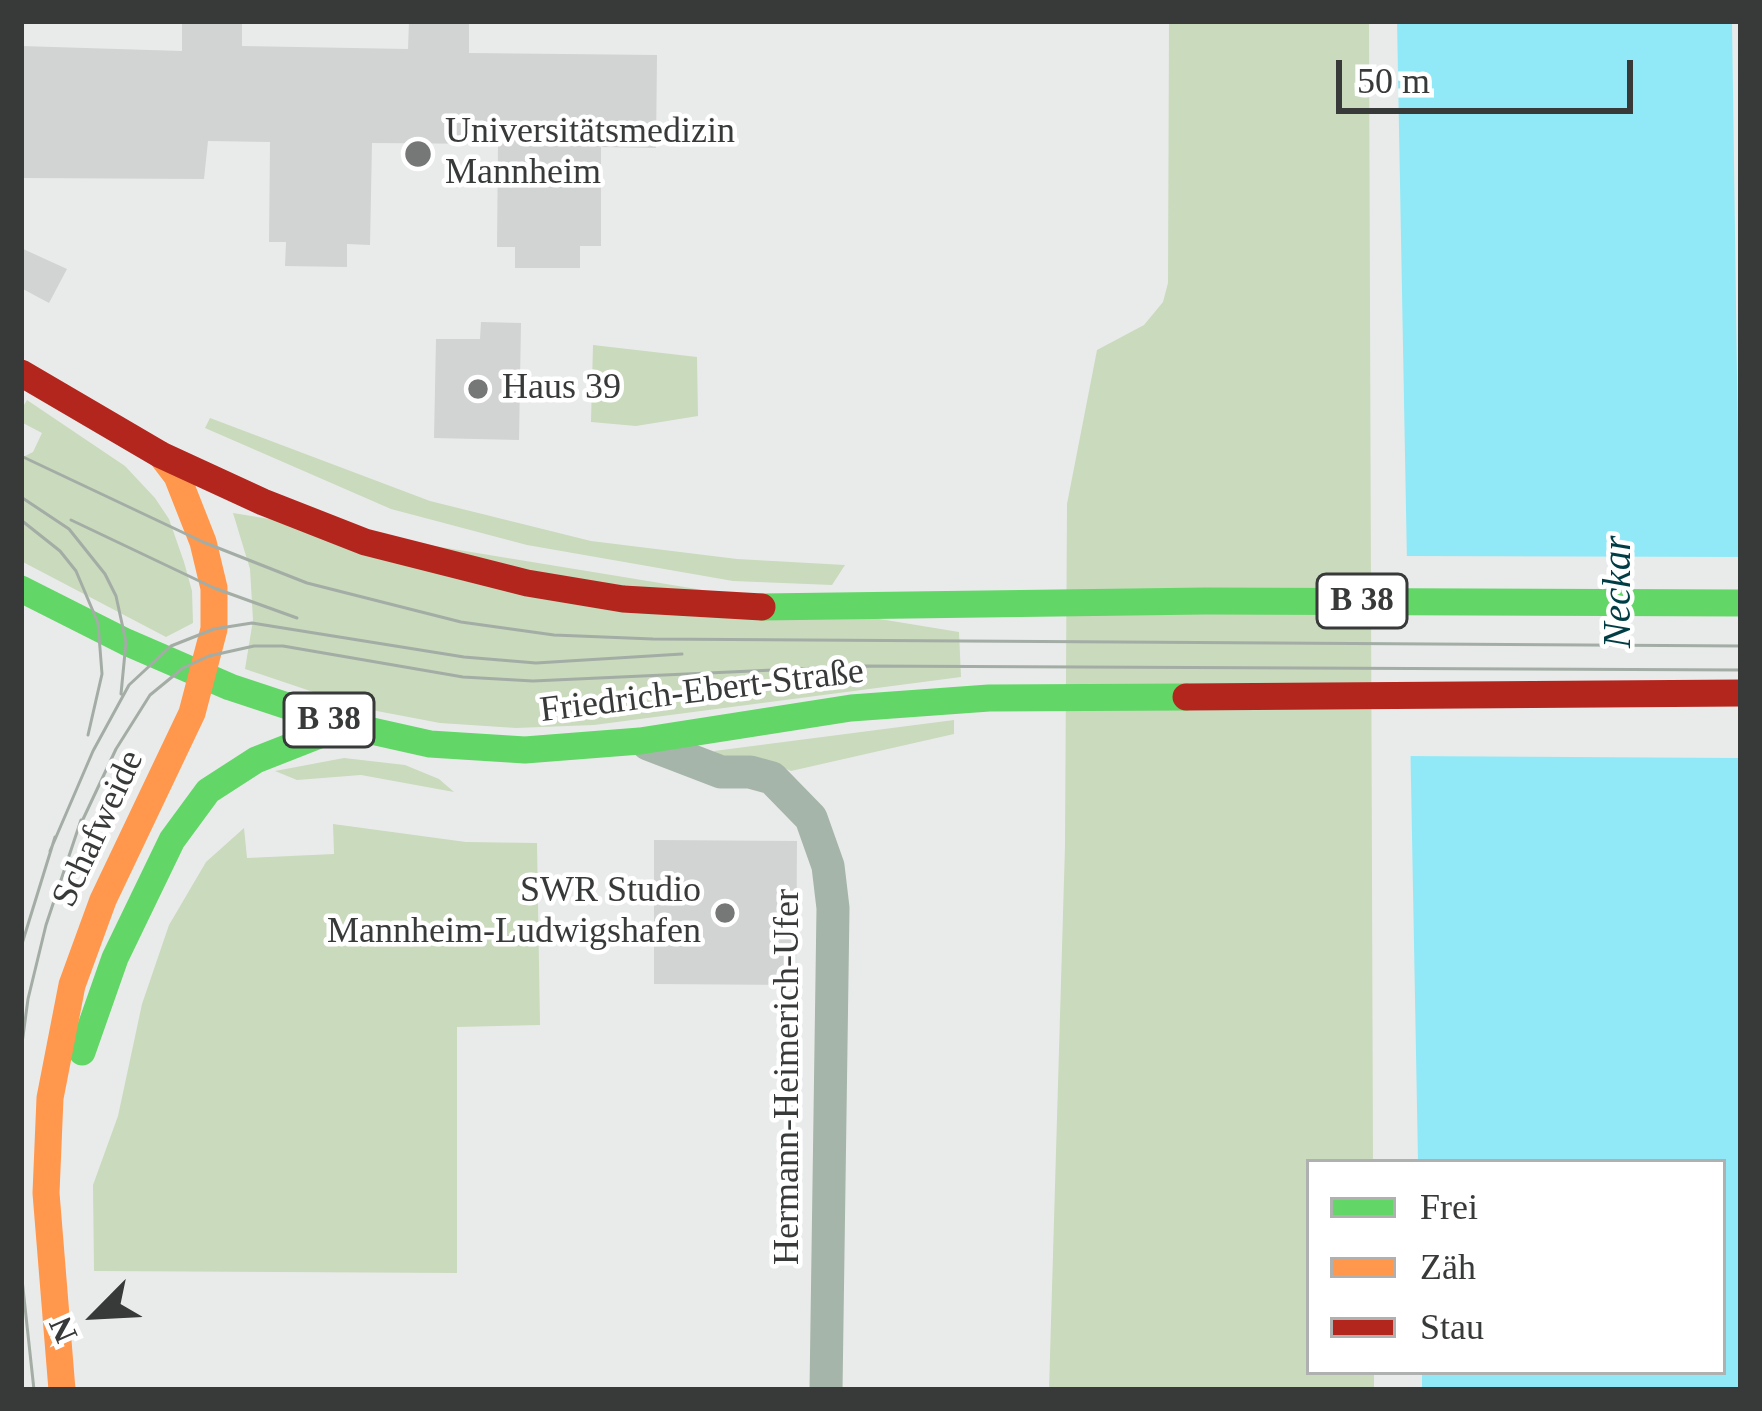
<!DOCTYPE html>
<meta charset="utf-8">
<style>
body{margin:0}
#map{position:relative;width:1762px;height:1411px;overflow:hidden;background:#e9ebea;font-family:"Times New Roman",serif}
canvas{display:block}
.frame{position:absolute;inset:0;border:24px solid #383939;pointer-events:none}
.legend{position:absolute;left:1306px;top:1159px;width:420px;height:216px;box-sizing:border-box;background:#fff;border:3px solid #afb0b0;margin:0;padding:15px 21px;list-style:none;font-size:36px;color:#383939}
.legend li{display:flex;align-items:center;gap:24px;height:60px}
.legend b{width:60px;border:3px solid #afb0b0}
.north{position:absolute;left:36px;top:1255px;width:120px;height:120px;-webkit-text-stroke:9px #fff;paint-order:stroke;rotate:246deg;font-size:33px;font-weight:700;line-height:48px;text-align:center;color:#383939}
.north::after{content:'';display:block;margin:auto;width:42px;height:54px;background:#383939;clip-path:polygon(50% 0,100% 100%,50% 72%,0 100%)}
.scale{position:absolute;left:1336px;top:60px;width:297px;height:54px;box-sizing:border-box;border:6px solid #383939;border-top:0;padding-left:15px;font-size:36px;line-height:42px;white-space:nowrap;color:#383939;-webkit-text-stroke:9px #fff;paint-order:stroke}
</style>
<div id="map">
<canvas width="1762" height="1411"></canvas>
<div class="frame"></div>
<ul class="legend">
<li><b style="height:15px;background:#63d668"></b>Frei</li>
<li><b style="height:15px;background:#ff974d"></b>Zäh</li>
<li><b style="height:15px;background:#b3261e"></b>Stau</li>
</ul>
<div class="north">N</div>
<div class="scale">50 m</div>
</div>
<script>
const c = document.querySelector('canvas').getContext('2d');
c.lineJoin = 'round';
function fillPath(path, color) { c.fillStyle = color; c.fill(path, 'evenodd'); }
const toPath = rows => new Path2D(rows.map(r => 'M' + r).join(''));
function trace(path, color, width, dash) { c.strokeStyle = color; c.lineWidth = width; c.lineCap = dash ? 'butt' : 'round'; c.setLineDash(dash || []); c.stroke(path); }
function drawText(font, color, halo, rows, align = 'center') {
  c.font = font + ' "Times New Roman",serif'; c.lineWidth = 9; c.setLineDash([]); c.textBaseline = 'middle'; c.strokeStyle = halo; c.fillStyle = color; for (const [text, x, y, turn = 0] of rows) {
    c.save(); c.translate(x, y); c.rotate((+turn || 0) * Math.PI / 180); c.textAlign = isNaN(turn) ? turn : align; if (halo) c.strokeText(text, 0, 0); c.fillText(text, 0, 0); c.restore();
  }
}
fillPath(toPath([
 [1169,21,1369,21,1373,1162,1309,1162,1309,1372,1374,1372,1374,1390,1049,1390,1065,846,1067,504,1097,350,1144,325,1163,302,1168,283],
 [593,345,697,357,698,416,636,426,591,422],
 [27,400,125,466,155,498,169,519,184,562,192,591,193,623,166,637,21,561,21,458,33,452,42,433,21,422,21,410],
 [210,418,430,501,591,541,737,559,845,565,832,585,733,581,527,545,391,509,205,428],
 [233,513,959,632,961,677,594,725,516,728,440,723,361,708,245,669,253,620,250,569],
 [954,720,954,734,791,771,761,758,718,760,714,751],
 [344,758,405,765,439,779,454,792,361,775,297,780,275,771],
 [333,824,466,842,537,843,540,1025,457,1027,457,1273,94,1271,93,1185,118,1116,142,1004,169,925,206,862,244,828,247,858,334,854]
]), '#cadabd');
fillPath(toPath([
 [1397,21,1732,21,1741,657,1741,1390,1422,1390,1422,1372,1723,1372,1723,1162,1418,1162]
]), '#91e9f7');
fillPath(toPath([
 [1400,556,1741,557,1741,758,1404,756]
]), '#e9ebea');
fillPath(toPath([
 [182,21,242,21,242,46,408,49,409,21,469,21,469,53,657,55,656,148,601,147,601,246,580,246,580,268,515,268,515,247,497,247,498,144,372,143,370,245,347,244,347,267,285,266,286,242,269,242,270,142,208,141,204,179,21,178,21,46,182,51],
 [21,248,67,269,49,303,21,288],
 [481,322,521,323,519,440,434,438,436,339,480,339],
 [654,840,797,841,796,985,654,984]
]), '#d2d3d3');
trace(toPath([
 [648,744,721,772,750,772,772,778,811,818,828,866,833,908,826,1390]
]), '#a5b5a9', 33);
trace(toPath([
 [21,589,126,642,230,687,345,725,430,744,525,750,640,741,851,708,989,698,1186,697],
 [762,607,1205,601,1741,603],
 [82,1052,115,958,172,840,208,791,256,760,345,725]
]), '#63d668', 27);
trace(toPath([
 [62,1390,46,1193,50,1098,72,985,103,900,192,713,214,629,214,588,203,542,177,476,161,455]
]), '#ff974d', 27);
trace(toPath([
 [21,373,161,455,263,502,365,542,527,583,623,599,762,607],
 [1186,697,1741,693]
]), '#b3261e', 27);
trace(toPath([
 [21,456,203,542,307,583,461,622,554,635,653,639,1741,646],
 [21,497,69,529,105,574,116,596,126,642,121,694],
 [21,520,60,551,76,571,98,623,102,674,88,735],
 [71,520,214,588,297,618],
 [77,832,116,749,150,695,183,668,209,656,254,646,283,646,463,677,533,681,861,666,1741,670],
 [50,851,93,751,129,685,171,646,214,629,252,623,464,657,536,663,682,654],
 [21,947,55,837],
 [21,1051,28,999,46,925,81,820],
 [21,1270,34,1390]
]), '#a3ada5', 3);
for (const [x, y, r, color] of [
 [418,154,15,"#767777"],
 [478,389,12,"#767777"],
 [725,913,12,"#767777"]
]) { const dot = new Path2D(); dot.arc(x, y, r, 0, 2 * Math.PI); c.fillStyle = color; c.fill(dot); trace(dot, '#fff', 4.5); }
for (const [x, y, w] of [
 [1362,601,90],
 [329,720,90]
]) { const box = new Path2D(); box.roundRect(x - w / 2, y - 27, w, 54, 9); c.fillStyle = '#fff'; c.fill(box); trace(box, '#383939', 3); }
drawText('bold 33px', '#383939', null, [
 ["B 38",1362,601],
 ["B 38",329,720]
]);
drawText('36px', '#383939', '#fff', [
 ["Universitätsmedizin",445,133],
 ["Mannheim",445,174],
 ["Haus 39",502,389],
 ["SWR Studio",701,892,"right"],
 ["Mannheim-Ludwigshafen",701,933,"right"]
], 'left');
drawText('36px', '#383939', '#fff', [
 ["Friedrich-Ebert-Straße",702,692,-7],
 ["Schafweide",99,829,-65],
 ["Hermann-Heimerich-Ufer",789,1077,-90]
]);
drawText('italic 39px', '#003d45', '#fff', [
 ["Neckar",1620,592,-90]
]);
</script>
